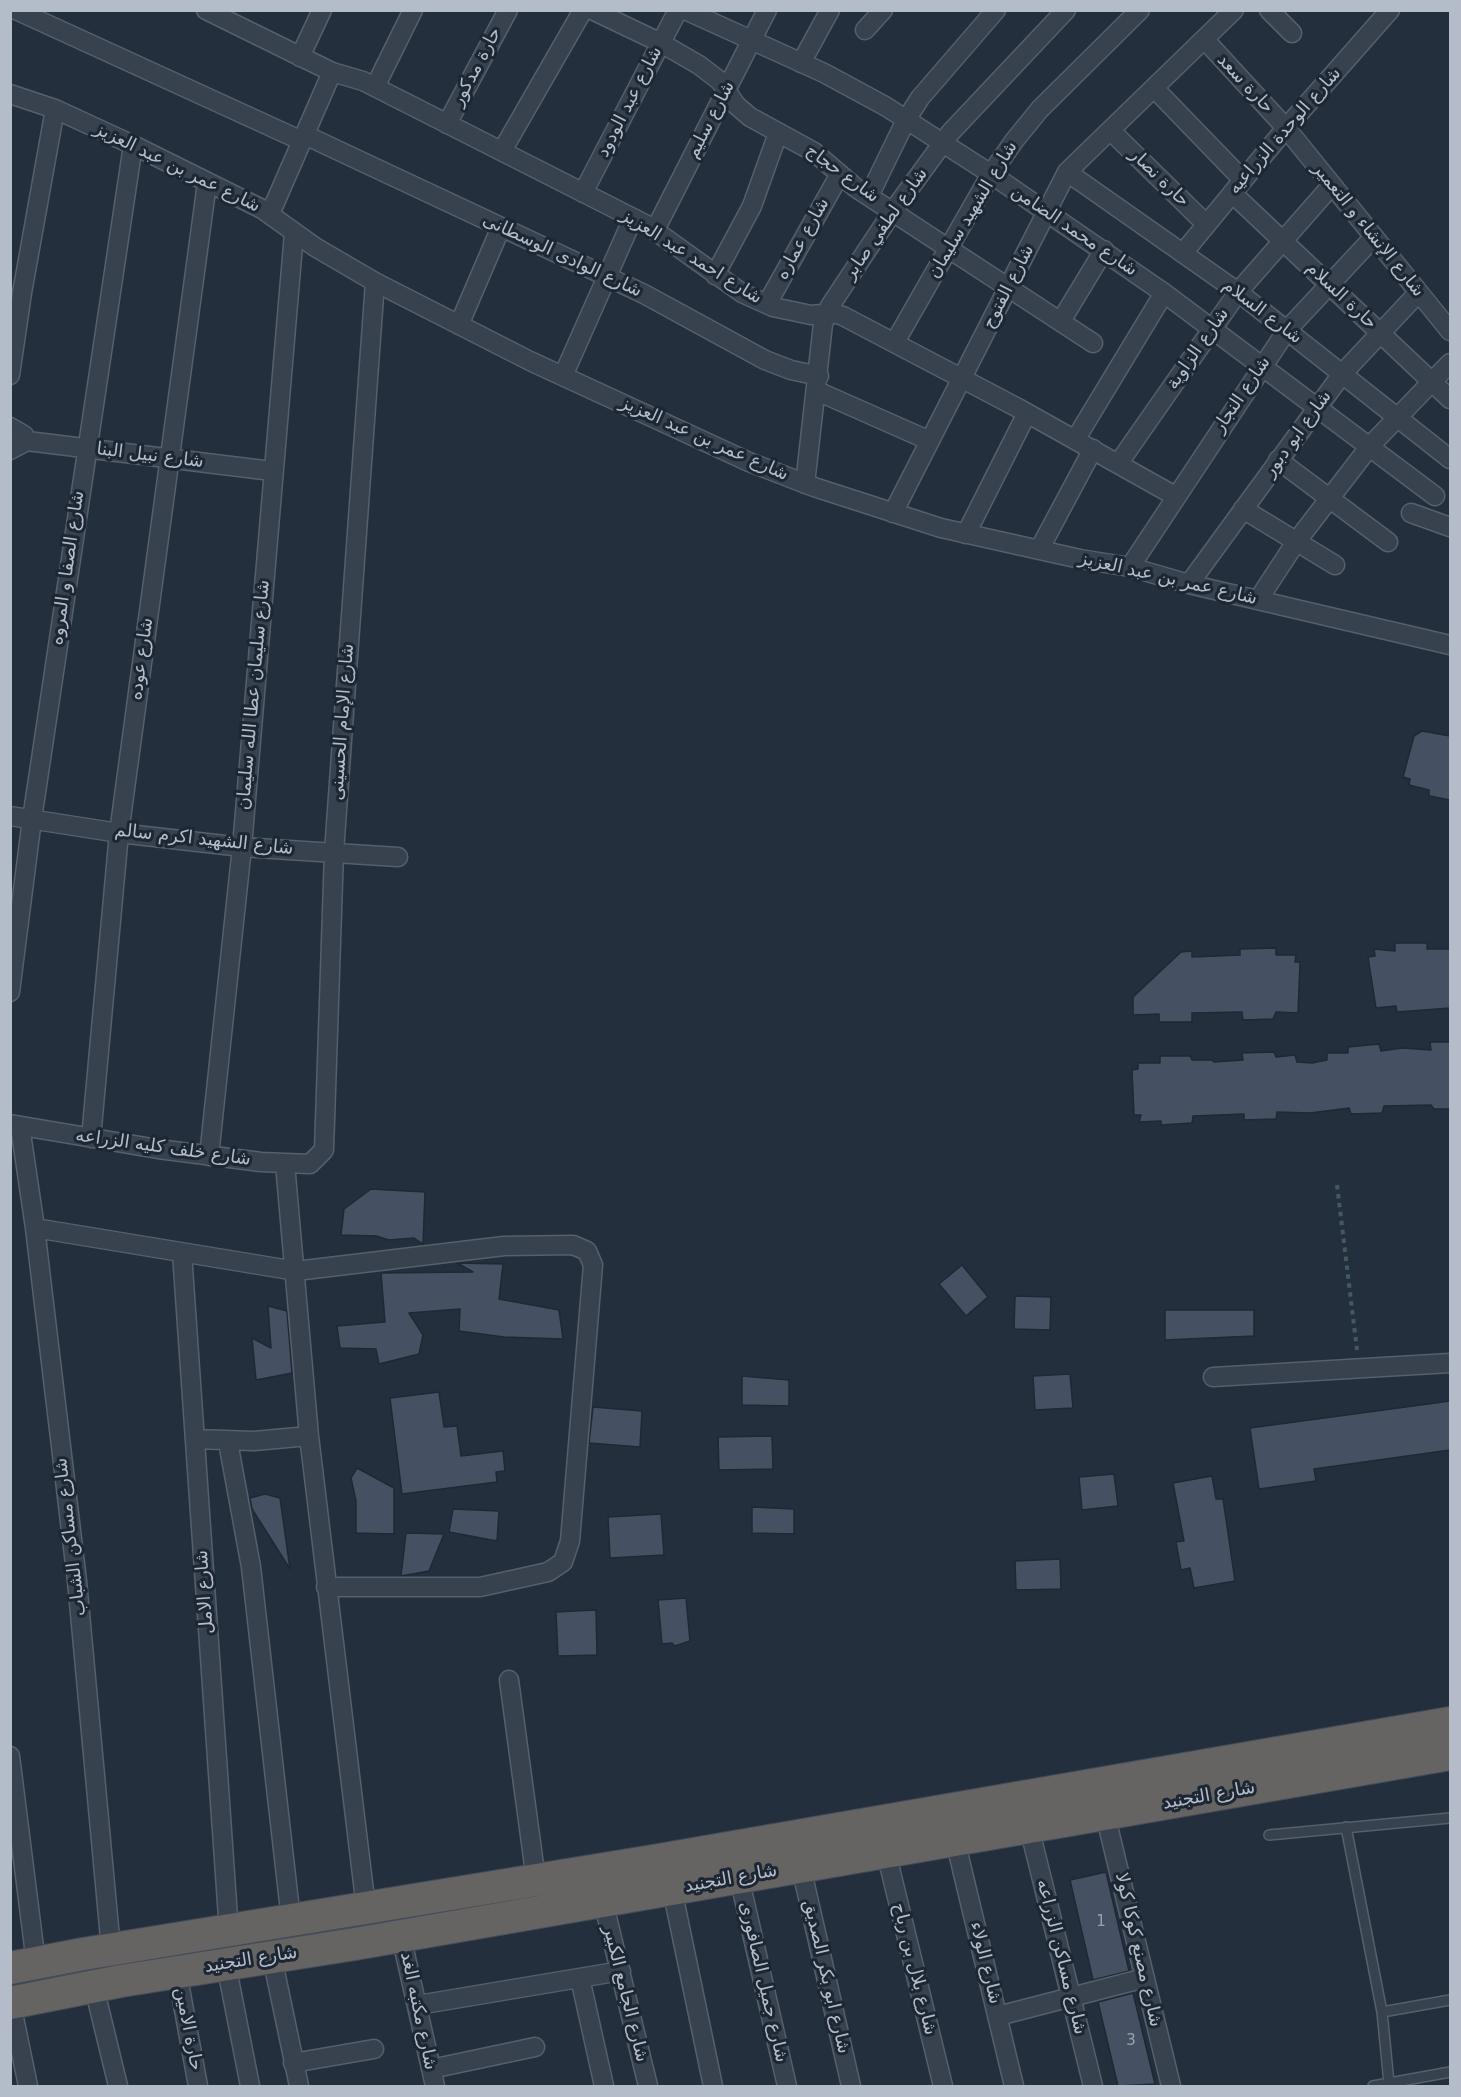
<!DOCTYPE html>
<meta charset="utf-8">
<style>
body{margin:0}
#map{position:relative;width:1461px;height:2097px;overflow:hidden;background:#242f3e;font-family:"DejaVu Sans",sans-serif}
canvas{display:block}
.frame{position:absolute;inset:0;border:12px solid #b4bcc9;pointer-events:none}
</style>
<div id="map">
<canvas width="1461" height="2097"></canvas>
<div class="frame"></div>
</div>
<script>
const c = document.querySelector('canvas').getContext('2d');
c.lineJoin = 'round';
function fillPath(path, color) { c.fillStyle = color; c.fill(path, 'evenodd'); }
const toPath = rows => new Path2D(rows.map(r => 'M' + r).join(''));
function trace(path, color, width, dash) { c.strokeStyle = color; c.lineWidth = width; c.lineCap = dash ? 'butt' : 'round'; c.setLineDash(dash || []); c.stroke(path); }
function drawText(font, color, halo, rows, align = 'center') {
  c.font = font + ' "DejaVu Sans",Vazirmatn,sans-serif'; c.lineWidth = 6; c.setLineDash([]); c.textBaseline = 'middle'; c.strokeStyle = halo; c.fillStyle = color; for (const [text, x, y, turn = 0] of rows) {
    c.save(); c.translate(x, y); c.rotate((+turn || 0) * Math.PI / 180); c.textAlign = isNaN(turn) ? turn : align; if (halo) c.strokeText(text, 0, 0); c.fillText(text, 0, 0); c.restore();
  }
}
const building = toPath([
 [1422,731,1450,736,1450,800,1429,796,1429,790,1409,785,1410,779,1403,777,1414,736,1422,731],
 [1395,943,1427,943,1427,949,1450,949,1450,1008,1397,1012,1396,1006,1376,1008,1368,957,1375,956,1374,949,1395,951,1395,943],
 [1276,948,1276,955,1296,955,1295,962,1300,962,1298,1013,1276,1012,1273,1019,1243,1020,1242,1012,1192,1013,1192,1022,1159,1022,1159,1014,1133,1015,1133,997,1181,952,1192,951,1192,957,1240,955,1240,949,1276,948],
 [1430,1042,1450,1042,1450,1109,1434,1109,1431,1105,1384,1106,1382,1113,1351,1114,1349,1108,1310,1113,1277,1112,1276,1119,1244,1120,1244,1114,1193,1116,1192,1123,1161,1125,1161,1121,1139,1122,1141,1115,1134,1115,1132,1070,1138,1069,1138,1063,1160,1063,1160,1056,1190,1056,1192,1060,1212,1060,1214,1062,1243,1060,1242,1053,1274,1052,1276,1057,1295,1055,1297,1062,1312,1063,1327,1060,1327,1053,1348,1053,1348,1047,1379,1044,1381,1051,1402,1048,1431,1050,1430,1042],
 [371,1189,425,1192,423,1244,414,1238,389,1240,376,1236,341,1235,344,1209,371,1189],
 [457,1263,503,1264,499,1299,559,1310,563,1339,504,1337,459,1331,460,1309,409,1313,423,1335,419,1354,379,1364,376,1349,340,1348,337,1326,385,1322,381,1273,473,1272,457,1263],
 [962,1265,988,1297,966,1316,939,1284,962,1265],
 [1015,1296,1051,1297,1050,1330,1014,1329,1015,1296],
 [268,1306,287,1311,292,1373,256,1380,252,1338,271,1348,268,1306],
 [1165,1310,1254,1310,1254,1336,1165,1340,1165,1310],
 [1070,1374,1073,1408,1035,1410,1033,1376,1070,1374],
 [742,1376,789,1380,789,1406,742,1405,742,1376],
 [439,1392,444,1427,457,1426,461,1456,503,1451,505,1471,496,1472,497,1482,402,1494,390,1398,439,1392],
 [1450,1401,1450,1450,1314,1469,1316,1481,1259,1489,1250,1428,1450,1401],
 [593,1407,642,1411,640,1447,589,1443,593,1407],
 [772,1436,773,1469,719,1470,718,1437,772,1436],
 [357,1468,394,1488,394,1534,356,1533,356,1501,351,1478,357,1468],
 [1114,1474,1118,1506,1082,1510,1079,1477,1114,1474],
 [1212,1476,1216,1499,1223,1499,1235,1581,1194,1588,1190,1568,1181,1570,1176,1542,1184,1541,1173,1483,1212,1476],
 [265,1494,280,1498,290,1569,252,1509,250,1498,265,1494],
 [752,1507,794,1509,794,1534,752,1533,752,1507],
 [453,1509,499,1511,497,1541,449,1532,453,1509],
 [661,1514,664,1555,610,1558,608,1517,661,1514],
 [406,1533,444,1534,429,1571,401,1576,406,1533],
 [1060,1559,1061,1589,1016,1590,1015,1561,1060,1559],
 [686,1598,690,1641,675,1646,672,1643,662,1644,658,1600,686,1598],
 [596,1610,597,1655,558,1656,556,1612,596,1610],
 [1106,1872,1129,1971,1093,1980,1070,1880,1106,1872],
 [1133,1993,1155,2084,1118,2086,1098,2002,1133,1993]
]);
fillPath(building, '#455162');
trace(building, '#1f2835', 1.5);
const service = toPath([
 [1346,1827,1382,2012,1389,2083],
 [1269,1835,1450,1818],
 [1382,2012,1450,2000],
 [1373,2086,1450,2072]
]);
const minor = toPath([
 [16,10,302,141],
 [206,10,332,72,363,81,647,225,742,293,773,307,811,315,833,313,843,316,1018,408,1175,496],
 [592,10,661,43,699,65,720,81,736,105,750,117,814,152,856,188,1093,343],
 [685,10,824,73,885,106,991,174,1164,293,1435,496],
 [1269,10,1292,33],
 [865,30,883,10],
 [1205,40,1286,128,1450,331],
 [300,57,322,10],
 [801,63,830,10],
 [375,87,413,10],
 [1155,89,1243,180],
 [10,94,55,109,133,145,262,209,315,247,375,282,530,361,749,462,814,487,941,528,1080,559,1130,567,1189,584,1450,645],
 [447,124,508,10],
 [1112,132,1206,224],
 [305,135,644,294,765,360,791,370,819,376],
 [502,151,583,10],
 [1067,172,1238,292,1450,459],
 [583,193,678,10],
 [1232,193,1450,399],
 [869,196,906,120,920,98,996,10],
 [270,214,332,72],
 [655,230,767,10],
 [1183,253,1286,128,1390,10],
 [715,275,752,206,778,133],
 [767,304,840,174],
 [1061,321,1104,250],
 [459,325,501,227],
 [895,342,991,174,1014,141,1040,109,1140,10],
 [10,375,22,293,55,109],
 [563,376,633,218],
 [817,391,930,441],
 [10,427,24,435,27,441],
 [1075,440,1164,293],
 [10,450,27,441,272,471],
 [1278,460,1388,542],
 [1118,464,1238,292,1332,185],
 [805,484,823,324,830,306,893,211,950,133,1066,10],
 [1243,509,1335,565],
 [893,513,1067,172,1234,10],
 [1411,513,1450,527],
 [966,534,1027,413],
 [1039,550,1093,449],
 [1130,567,1287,330,1374,237],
 [1189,584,1342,374,1418,293],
 [1258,600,1296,542,1370,446,1450,363],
 [10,816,119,833,242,847,398,857],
 [10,992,32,819,133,145],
 [10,1124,158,1149,261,1162,310,1164,324,1150,334,852,375,282],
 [20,1126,35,1228,77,1581,111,1949],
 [91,1138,119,833,207,183],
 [209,1156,242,847,294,233],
 [285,1164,309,1436,366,1908],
 [35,1228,296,1271,504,1246,573,1245,587,1251,593,1265,570,1541,563,1562,548,1572,480,1587,326,1587],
 [182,1253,229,1932],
 [1213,1377,1450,1363],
 [195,1439,254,1441,309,1436],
 [228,1442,251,1567,291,1920],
 [509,1680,536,1880],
 [10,1756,36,1963],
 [1105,1814,1171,2086],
 [1029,1827,1093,2086],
 [955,1840,1014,2086],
 [886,1852,943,2086],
 [801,1867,851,2086],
 [739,1877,787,2086],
 [672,1889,713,2086],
 [603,1901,648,2086],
 [401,1936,435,2086],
 [272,1957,299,2086],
 [226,1964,250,2086],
 [177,1972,198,2086],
 [580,1978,604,2086],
 [94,1987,118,2086],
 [11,2003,28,2086],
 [418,2005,621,1971],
 [998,2016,1145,1978],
 [293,2063,374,2049],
 [431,2069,535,2047]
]);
const trunk = toPath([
 [10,1968,83,1954,653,1861,1450,1723],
 [10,2003,121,1981,355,1944,1450,1754]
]);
trace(service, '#565f6c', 12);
trace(minor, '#565f6c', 21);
trace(trunk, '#434c59', 34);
trace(toPath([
 [1337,1185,1357,1350]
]), '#44595c', 4, [4.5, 4.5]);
trace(service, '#38414e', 9);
trace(minor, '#38414e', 18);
trace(trunk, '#656462', 32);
drawText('15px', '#98a1af', null, [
 ["1",1101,1922],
 ["3",1131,2041]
]);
drawText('18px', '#b4bcc9', '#1d2633', [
 ["حارة مدكور",477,67,-62],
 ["حارة سعد",1245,84,47],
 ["شارع عبد الودود",630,102,-63],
 ["شارع سليم",711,120,-63],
 ["شارع الوحدة الزراعيه",1285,131,-49],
 ["شارع عمر بن عبد العزيز",177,168,26],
 ["شارع حجاج",842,174,36],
 ["حارة نصار",1159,178,44],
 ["شارع الشهيد سليمان",973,210,-59],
 ["شارع لطفي صابر",886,224,-55],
 ["شارع الإنشاء و التعمير",1368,230,51],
 ["شارع محمد الضامن",1074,231,34],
 ["شارع عماره",803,239,-61],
 ["شارع الوادى الوسطانى",562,256,25],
 ["شارع احمد عبد العزيز",691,257,32],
 ["شارع الفتوح",1009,287,-63],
 ["حارة السلام",1341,296,43],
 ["شارع السلام",1262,312,37],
 ["شارع الزاوية",1198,349,-55],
 ["شارع النجار",1242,395,-56],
 ["شارع ابو دبور",1298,434,-54],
 ["شارع عمر بن عبد العزيز",704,439,24],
 ["شارع نبيل البنا",150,456,7],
 ["شارع الصفا و المروه",68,568,-82],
 ["شارع عمر بن عبد العزيز",1168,579,13],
 ["شارع عوده",142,659,-82],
 ["شارع سليمان عطا الله سليمان",254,695,-85],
 ["شارع الإمام الحسينى",343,722,-86],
 ["شارع الشهيد اكرم سالم",204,840,6],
 ["شارع خلف كليه الزراعه",163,1148,8],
 ["شارع مساكن الشباب",71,1537,-97],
 ["شارع الامل",205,1592,-94],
 ["شارع التجنيد",1209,1796,-10],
 ["شارع التجنيد",731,1879,-10],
 ["شارع مصنع كوكا كولا",1138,1950,77],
 ["شارع مساكن الزراعه",1061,1957,76],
 ["شارع التجنيد",251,1960,-9],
 ["شارع الولاء",985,1963,76],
 ["شارع بلال بن رباح",914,1969,76],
 ["شارع ابو بكر الصديق",826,1977,77],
 ["شارع جميل الصافورى",763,1982,77],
 ["شارع الجامع الكبير",625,1994,76],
 ["شارع مكتبه الغد",418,2011,78],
 ["حارة الامين",188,2029,79]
]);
</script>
